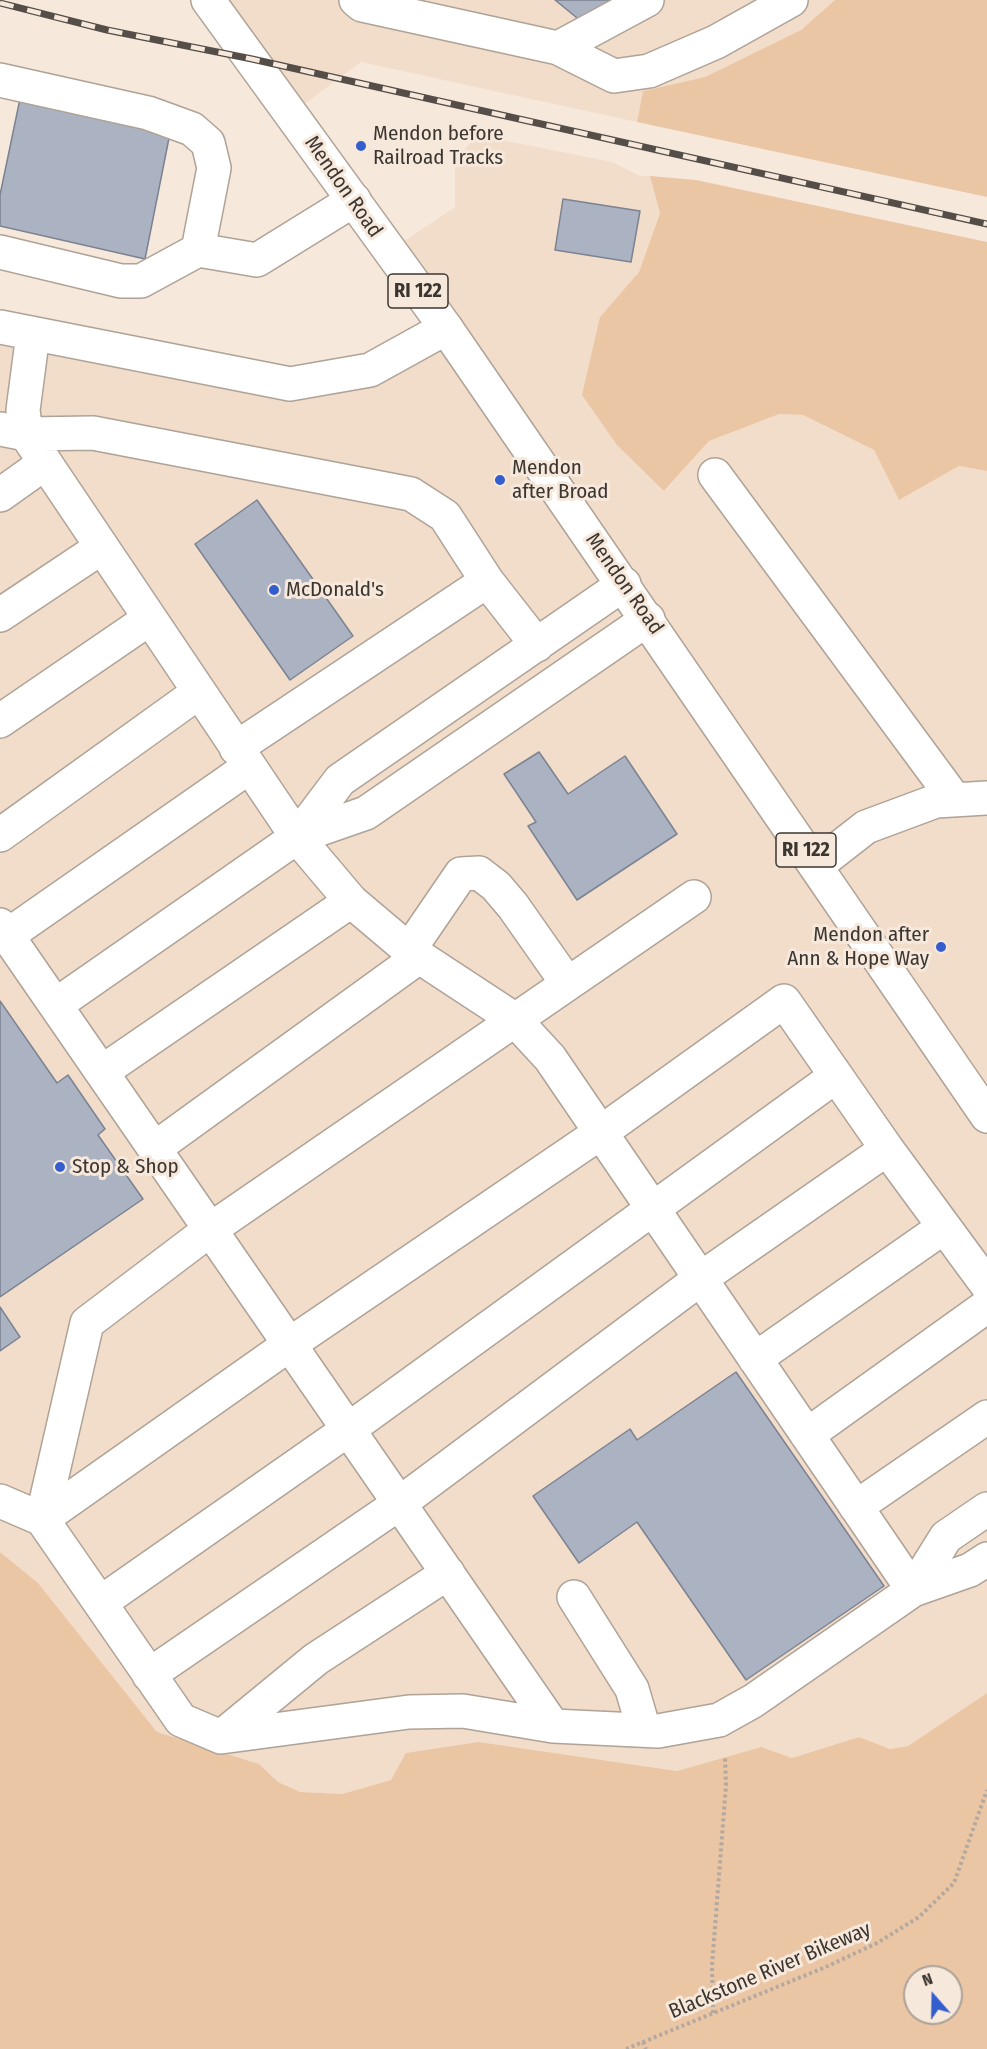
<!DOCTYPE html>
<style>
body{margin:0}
#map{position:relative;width:987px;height:2049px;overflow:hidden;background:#f7e8dc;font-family:"Fira Sans Condensed",sans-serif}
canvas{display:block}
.north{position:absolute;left:903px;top:1965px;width:60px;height:60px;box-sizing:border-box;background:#f7e8dc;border:2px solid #aca198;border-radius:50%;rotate:340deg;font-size:16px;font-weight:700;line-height:24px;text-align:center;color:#3c3631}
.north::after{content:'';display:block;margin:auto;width:21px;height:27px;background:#345ece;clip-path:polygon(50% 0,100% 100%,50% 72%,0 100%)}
</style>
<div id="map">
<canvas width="987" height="2049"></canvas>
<div class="north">N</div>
</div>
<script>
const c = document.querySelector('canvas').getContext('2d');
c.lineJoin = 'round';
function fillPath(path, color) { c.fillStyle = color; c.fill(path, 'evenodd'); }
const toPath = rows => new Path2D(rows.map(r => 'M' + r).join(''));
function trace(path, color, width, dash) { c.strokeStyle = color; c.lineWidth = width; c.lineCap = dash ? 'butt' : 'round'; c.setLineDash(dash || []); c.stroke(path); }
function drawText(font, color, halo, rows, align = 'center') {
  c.font = font + ' "Fira Sans Condensed",sans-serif'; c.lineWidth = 6; c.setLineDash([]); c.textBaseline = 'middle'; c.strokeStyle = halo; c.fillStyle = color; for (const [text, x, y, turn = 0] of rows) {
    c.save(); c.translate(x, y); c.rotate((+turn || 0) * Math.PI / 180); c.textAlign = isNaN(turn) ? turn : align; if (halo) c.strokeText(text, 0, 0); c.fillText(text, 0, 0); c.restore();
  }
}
fillPath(toPath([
 [189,0,835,0,801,30,705,77,643,91,637,122,361,62,294,112,223,21],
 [476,135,612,162,640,176,650,176,660,212,639,272,600,317,665,491,709,441,778,414,803,415,874,450,899,500,959,466,987,471,987,1693,908,1746,890,1749,859,1737,792,1758,761,1747,677,1771,479,1742,391,1780,342,1794,300,1792,278,1782,259,1764,157,1732,38,1583,0,1552,0,335,270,392,442,332,394,248,455,207,455,163]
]), '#f2ddcb');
fillPath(toPath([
 [835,0,987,0,987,197,637,122,643,91,705,77,801,30],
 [650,176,696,180,987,242,987,471,959,466,899,500,874,450,803,415,779,414,709,441,664,491,617,445,582,395,600,317,639,272,660,213],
 [0,1552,38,1583,157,1732,259,1764,278,1782,300,1792,342,1794,391,1780,406,1753,479,1742,677,1771,761,1747,792,1758,859,1737,890,1749,908,1746,987,1693,987,2049,0,2049],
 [915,1977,951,1977,951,2013,915,2013]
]), '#eac6a4');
const building = toPath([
 [555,0,623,0,582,22,555,0],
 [21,94,171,128,145,259,0,226,0,195,21,94],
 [563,199,640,211,631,262,555,250,563,199],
 [257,500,353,636,290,680,195,544,257,500],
 [539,752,568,794,625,756,677,834,577,900,528,826,536,822,504,774,539,752],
 [0,1001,57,1083,68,1075,105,1129,98,1135,143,1199,0,1297,0,1001],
 [0,1307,20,1337,0,1351,0,1307],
 [736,1372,884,1586,746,1680,637,1522,579,1563,533,1496,630,1429,637,1440,736,1372]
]);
fillPath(building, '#abb3c2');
trace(building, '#7b8291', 1.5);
const minor = toPath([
 [356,0,362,5,558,48,614,76,649,71,716,42,791,0],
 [558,48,647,0],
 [0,80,148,113,192,129,208,143,214,168,198,250],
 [0,252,121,281,141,281,198,250,257,260,354,200],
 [0,327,290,384,370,370,446,328],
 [33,334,23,410,26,434,297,837,351,901,409,950,514,1019,550,1058,913,1590],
 [0,429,26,434,93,433,411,494,445,516,487,581,537,645],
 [715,475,955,800],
 [0,495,45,463],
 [0,615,102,547],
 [0,721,149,619],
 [236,748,487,581],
 [0,835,199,692],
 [297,837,340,780,624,584],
 [816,866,866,827,936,801,987,798],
 [0,925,553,1726],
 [8,935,249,767],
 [409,950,461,874,479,873,496,886,513,906,567,983],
 [57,1004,297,837,366,813,648,619],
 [103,1071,351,901],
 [155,1148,419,957],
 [755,1359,944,1227],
 [807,1435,987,1306],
 [0,1501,42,1519,181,1720,221,1737,409,1712,463,1711,553,1726,658,1731,719,1720,753,1701,913,1590,970,1570,987,1559],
 [856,1507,987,1417],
 [42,1519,290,1344,600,1133,784,1001,887,1149,987,1285],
 [42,1519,87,1323,211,1229,694,897],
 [913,1590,946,1537,987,1509],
 [574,1597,632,1689,644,1730],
 [100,1603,349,1429,836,1076],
 [149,1675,400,1503,700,1279,887,1149],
 [221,1737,316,1659,448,1573]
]);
const major = toPath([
 [208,0,446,328,987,1116]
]);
trace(minor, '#afa296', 36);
trace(major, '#afa296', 36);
trace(toPath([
 [713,2013,712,1966,726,1785,725,1757],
 [643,2042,646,2049],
 [626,2049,828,1966,877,1943,919,1917,954,1883,987,1790]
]), '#b4a89f', 4, [3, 3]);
trace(minor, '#fff', 33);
trace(major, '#fff', 33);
const rail = toPath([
 [0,3,107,30,252,59,987,224]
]);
trace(rail, '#554e48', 7);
trace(rail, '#f7e8dc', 4.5, [14]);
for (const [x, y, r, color] of [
 [361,146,6,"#345ece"],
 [500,480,6,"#345ece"],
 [274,590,6,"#345ece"],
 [941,947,6,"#345ece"],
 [60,1167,6,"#345ece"]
]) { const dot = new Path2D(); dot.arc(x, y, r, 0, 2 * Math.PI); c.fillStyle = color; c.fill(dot); trace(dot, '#f7e8dc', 2); }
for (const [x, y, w] of [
 [418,291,60],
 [806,850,60]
]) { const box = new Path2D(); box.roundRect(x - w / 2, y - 17, w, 34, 4.5); c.fillStyle = '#f7e8dc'; c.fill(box); trace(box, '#3c3631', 1.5); }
drawText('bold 20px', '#3c3631', null, [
 ["RI 122",418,291],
 ["RI 122",806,850]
]);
drawText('21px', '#3c3631', '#f7e8dc', [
 ["Mendon before",373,134],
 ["Railroad Tracks",373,158],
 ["Mendon",512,468],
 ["after Broad",512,492],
 ["McDonald's",286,590],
 ["Mendon after",929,935,"right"],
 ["Ann & Hope Way",929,959,"right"],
 ["Stop & Shop",72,1167]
], 'left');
drawText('21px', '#3c3631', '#f7e8dc', [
 ["Mendon Road",343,187,55],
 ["Mendon Road",624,584,55],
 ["Blackstone River Bikeway",770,1971,-23]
]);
</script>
